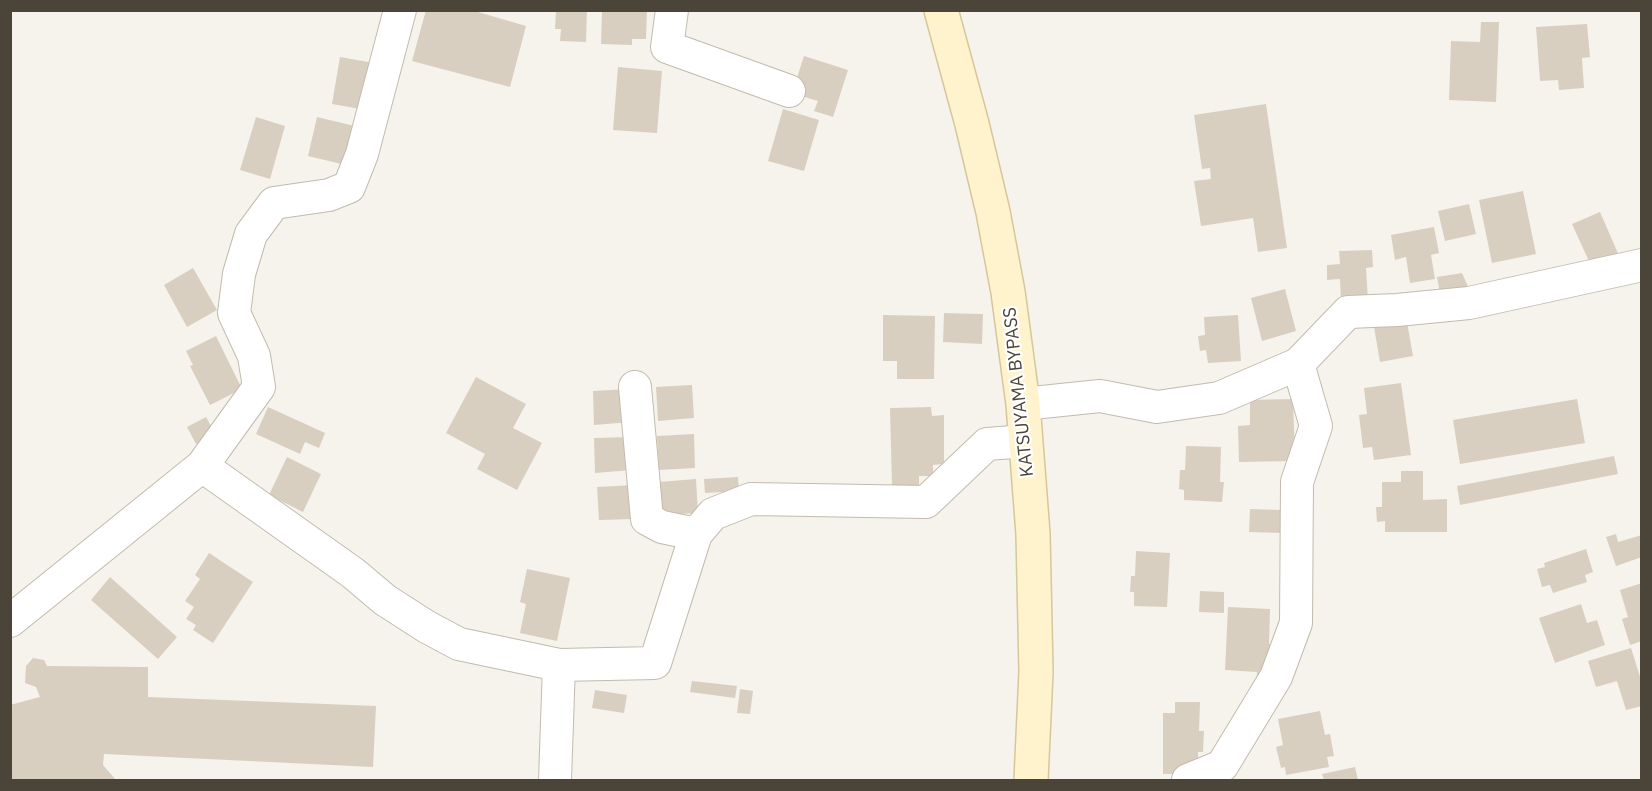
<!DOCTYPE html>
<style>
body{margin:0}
#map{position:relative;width:1652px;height:791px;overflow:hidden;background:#f6f3ec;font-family:"IBM Plex Sans",sans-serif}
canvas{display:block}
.frame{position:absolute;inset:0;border:12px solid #4b4439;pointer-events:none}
</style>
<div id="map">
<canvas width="1652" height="791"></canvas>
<div class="frame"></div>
</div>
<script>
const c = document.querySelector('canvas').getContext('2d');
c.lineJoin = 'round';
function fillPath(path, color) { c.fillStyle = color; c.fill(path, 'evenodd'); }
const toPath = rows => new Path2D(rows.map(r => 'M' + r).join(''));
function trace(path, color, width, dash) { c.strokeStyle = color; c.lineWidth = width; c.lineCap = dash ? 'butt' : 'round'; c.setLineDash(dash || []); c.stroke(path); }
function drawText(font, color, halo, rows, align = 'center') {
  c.font = font + ' "IBM Plex Sans",sans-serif'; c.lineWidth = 4.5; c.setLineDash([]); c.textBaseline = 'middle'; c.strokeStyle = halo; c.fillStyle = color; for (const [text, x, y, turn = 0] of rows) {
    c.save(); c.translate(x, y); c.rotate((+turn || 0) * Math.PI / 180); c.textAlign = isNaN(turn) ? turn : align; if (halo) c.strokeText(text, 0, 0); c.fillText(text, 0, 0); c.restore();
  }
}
fillPath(toPath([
 [426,10,471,10,526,26,510,87,412,61],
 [587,10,586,42,560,41,561,29,555,29,556,11],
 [602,10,647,10,646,39,632,39,632,45,601,44],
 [1481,22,1499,22,1496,102,1449,100,1451,41,1480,42],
 [1587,24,1590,57,1582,58,1584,88,1559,90,1558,80,1540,81,1536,27],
 [804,56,848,70,833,117,814,111,818,101,792,93],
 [340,57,374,63,366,110,332,104],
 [618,67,662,71,657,133,613,130],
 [1266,104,1287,248,1258,252,1253,218,1201,226,1194,181,1211,179,1210,168,1202,169,1194,115],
 [783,109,819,120,804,171,768,161],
 [256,117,285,126,270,179,240,170],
 [317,117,359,127,350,166,308,156],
 [1523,191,1536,254,1492,263,1479,200],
 [1469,204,1476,234,1445,241,1438,211],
 [1600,212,1620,258,1593,270,1572,224],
 [1434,227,1439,253,1431,255,1435,279,1410,283,1406,257,1395,260,1391,235],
 [1372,250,1373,267,1366,268,1368,301,1341,303,1340,279,1327,280,1327,265,1340,264,1339,251],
 [193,268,217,310,187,327,164,285],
 [1462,273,1471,293,1441,299,1437,277],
 [1285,289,1296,331,1262,341,1251,298],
 [944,313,983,314,982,344,943,342],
 [883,315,935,316,934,379,897,379,897,361,883,361],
 [1238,315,1241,361,1208,363,1206,350,1200,351,1198,336,1205,335,1204,317],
 [1407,322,1413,356,1380,362,1374,327],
 [216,336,242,389,210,405,190,366,193,365,186,351],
 [476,377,526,404,513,428,542,443,517,490,477,469,485,454,446,433],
 [1401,383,1411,455,1374,460,1372,447,1363,448,1359,415,1367,414,1364,388],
 [692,385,694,418,658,421,656,387],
 [629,389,631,422,594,425,593,391],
 [1293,399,1295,461,1239,462,1238,426,1250,425,1250,400],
 [1577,399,1585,443,1460,464,1453,420],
 [268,407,325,433,319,448,305,442,300,454,256,434],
 [931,407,932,416,944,415,944,464,933,465,933,476,919,476,919,485,892,486,890,408],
 [206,417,215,433,196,444,187,427],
 [694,434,695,468,659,470,657,436],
 [630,437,632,470,595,473,594,438],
 [1186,446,1221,447,1220,482,1224,482,1222,502,1184,500,1184,490,1179,489,1180,470,1185,470],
 [1614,456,1618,474,1460,505,1457,486],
 [287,457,321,474,303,512,269,495],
 [1401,471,1423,471,1423,500,1447,499,1447,532,1385,532,1385,521,1377,522,1376,507,1382,507,1382,482,1401,482],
 [738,477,739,491,705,493,704,479],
 [696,479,698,513,661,515,659,482],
 [634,485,636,519,599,520,597,487],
 [1250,509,1282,510,1282,533,1249,532],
 [1616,534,1618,542,1642,535,1642,557,1616,566,1606,537],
 [1586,549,1593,572,1585,575,1587,582,1553,593,1550,585,1542,587,1537,569,1545,567,1544,563],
 [1136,551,1170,553,1167,607,1134,606,1134,592,1130,592,1131,576,1135,576],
 [209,553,253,582,213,643,193,630,196,625,186,619,194,607,185,601,200,579,195,575],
 [527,569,570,578,557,641,520,633,526,604,520,602],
 [110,577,177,637,158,659,91,600],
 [1642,583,1642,641,1630,645,1622,619,1628,617,1620,590],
 [1200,591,1224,592,1224,613,1199,612],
 [1581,604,1587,623,1597,620,1605,645,1555,663,1539,618],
 [1228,607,1270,609,1269,644,1275,644,1256,685,1257,672,1225,670],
 [1631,648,1642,683,1642,706,1626,710,1617,681,1596,687,1588,661],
 [33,658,44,660,47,666,148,667,148,697,376,706,373,767,104,754,103,765,116,780,10,780,10,705,40,697,36,687,25,683,26,666],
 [692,681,737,686,735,698,690,692],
 [740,689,753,691,750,714,737,713],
 [595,690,627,695,624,713,592,708],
 [1175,702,1200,702,1199,731,1204,731,1203,752,1198,752,1198,774,1163,774,1163,713,1175,713],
 [1320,711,1325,735,1330,734,1334,756,1327,757,1329,767,1286,775,1285,767,1281,768,1276,747,1283,745,1278,719],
 [1355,767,1358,780,1324,780,1322,774]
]), '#d8cfc1');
const minor = toPath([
 [672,10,667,47,789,91],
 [635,387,647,519,662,527,696,534],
 [1023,404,1100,396,1157,407,1219,398,1298,364,1348,312,1397,310,1469,303,1642,265],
 [202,466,353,573,385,600,427,627,459,644,559,665],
 [10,621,202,466,259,387,254,356,234,313,239,274,251,234,274,203,329,195,349,187,362,154,400,10],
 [555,780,559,665,655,663,696,534,713,514,751,499,926,502,987,444,1026,441],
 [1188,780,1222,766,1276,677,1296,623,1297,482,1316,426,1298,364]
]);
const secondary = toPath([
 [941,10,972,124,993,212,1008,292,1023,404,1033,534,1036,672,1031,780]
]);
trace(minor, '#c2bbae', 34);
trace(secondary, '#d6c79b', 36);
trace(minor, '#fff', 32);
trace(secondary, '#fff3cd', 33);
drawText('18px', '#4b4439', '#fff', [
 ["KATSUYAMA BYPASS",1019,392,-96]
]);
</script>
